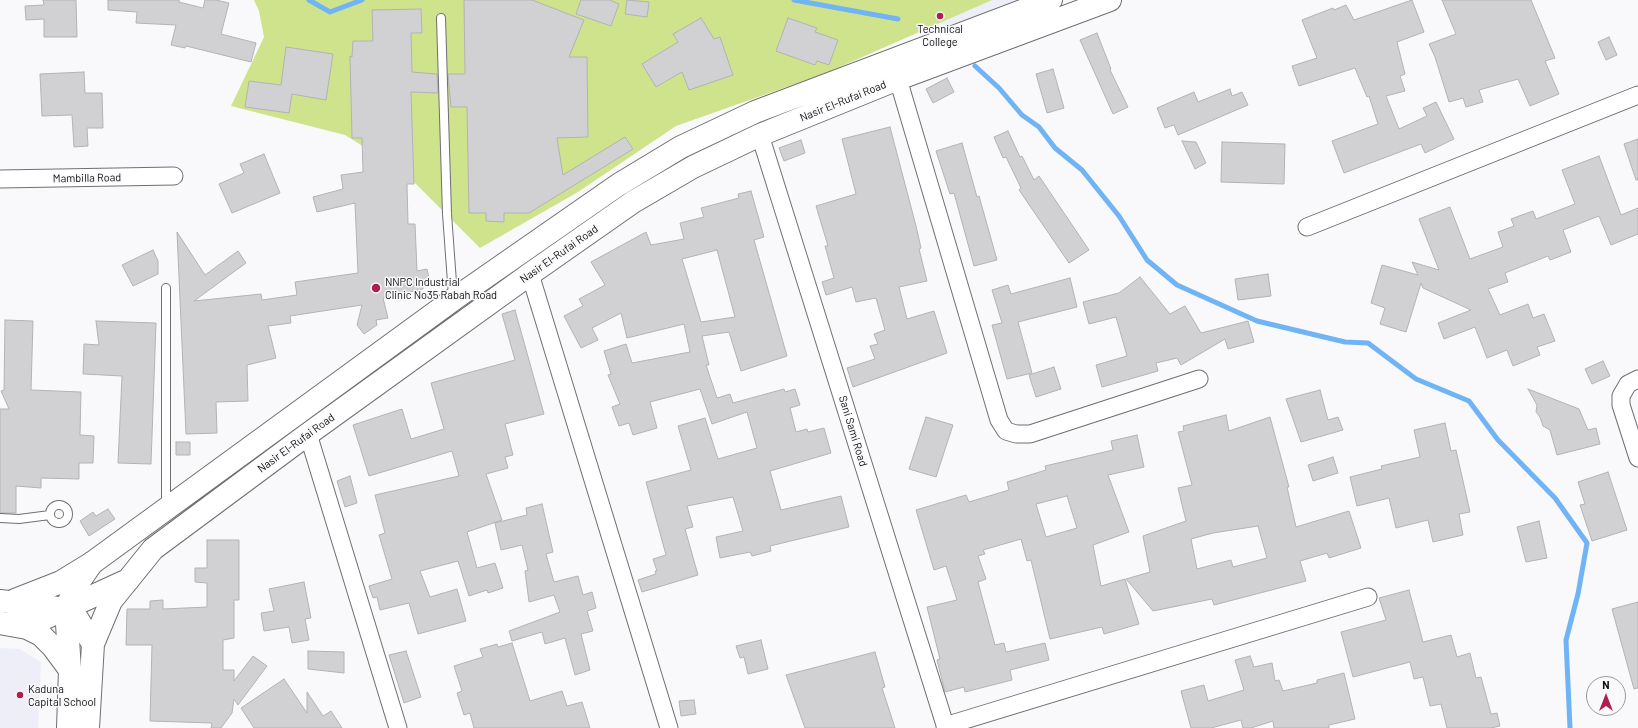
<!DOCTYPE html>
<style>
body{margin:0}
#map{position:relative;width:1638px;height:728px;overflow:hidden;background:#f9f9fb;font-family:Barlow,sans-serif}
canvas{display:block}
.north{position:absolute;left:1586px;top:676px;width:40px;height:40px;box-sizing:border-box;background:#f9f9fb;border:1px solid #9b9b9d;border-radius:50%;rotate:0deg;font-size:11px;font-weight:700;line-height:16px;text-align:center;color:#0e0e0f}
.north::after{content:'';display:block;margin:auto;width:14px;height:18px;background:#af1e4f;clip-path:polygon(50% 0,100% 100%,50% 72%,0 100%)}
</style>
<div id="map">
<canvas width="1638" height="728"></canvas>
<div class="north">N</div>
</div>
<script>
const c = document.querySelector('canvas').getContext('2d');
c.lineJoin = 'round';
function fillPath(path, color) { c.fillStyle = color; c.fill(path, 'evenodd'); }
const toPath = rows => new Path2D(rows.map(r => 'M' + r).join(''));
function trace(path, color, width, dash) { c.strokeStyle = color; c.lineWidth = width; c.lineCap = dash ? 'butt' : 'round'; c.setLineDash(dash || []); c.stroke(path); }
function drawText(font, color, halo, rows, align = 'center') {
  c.font = font + ' Barlow,sans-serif'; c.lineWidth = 3; c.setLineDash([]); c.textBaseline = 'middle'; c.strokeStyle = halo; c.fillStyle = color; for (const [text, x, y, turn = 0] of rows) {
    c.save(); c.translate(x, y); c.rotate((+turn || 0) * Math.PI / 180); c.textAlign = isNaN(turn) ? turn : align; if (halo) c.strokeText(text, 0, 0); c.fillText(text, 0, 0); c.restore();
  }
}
fillPath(toPath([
 [848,0,1021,0,950,26,858,7],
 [0,648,20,649,41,662,38,728,0,728]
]), '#eeeef8');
fillPath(toPath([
 [254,0,992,0,826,73,676,126,578,192,480,248,404,172,345,135,231,106,264,37,259,11]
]), '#cfe38d');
trace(toPath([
 [309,0,330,12,362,0],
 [794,0,898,19],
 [975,66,999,88,1022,115,1039,127,1055,148,1082,170,1119,216,1147,260,1177,285,1257,321,1345,342,1368,343,1416,379,1469,401,1498,440,1555,498,1587,543,1578,594,1566,640,1570,728]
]), '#71b4f6', 5);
const building = toPath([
 [43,0,76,0,77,37,44,37,44,19,26,20,25,6,44,5,43,0],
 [108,0,179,0,179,2,203,8,205,0,216,0,229,3,221,34,256,43,251,62,186,46,185,48,171,45,176,25,136,23,137,12,108,10,108,0],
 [464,0,532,0,584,20,569,57,587,57,588,137,557,138,563,175,625,137,633,149,529,213,504,213,504,222,486,221,486,213,469,213,467,107,451,107,448,74,465,74,464,0],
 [581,0,610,0,619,4,611,26,576,14,581,0],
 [627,0,649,2,647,17,625,14,627,0],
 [1412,0,1424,32,1397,42,1405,74,1400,76,1405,91,1386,96,1399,129,1427,116,1423,108,1436,102,1454,139,1425,153,1421,144,1344,173,1332,141,1378,124,1369,96,1367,97,1355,68,1299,86,1292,66,1317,58,1302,20,1333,8,1334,10,1346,5,1354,20,1412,0],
 [1442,0,1531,0,1555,58,1545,61,1559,94,1530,106,1518,79,1479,90,1483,102,1466,107,1463,98,1449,102,1435,57,1429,44,1456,34,1442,0],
 [421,9,422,33,411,33,412,72,437,74,438,93,411,92,414,184,407,184,408,224,415,224,417,271,427,269,430,283,422,284,423,289,383,298,388,318,376,320,377,325,364,334,357,325,362,305,290,316,291,323,268,326,276,358,247,365,248,401,216,402,217,433,186,434,177,232,205,275,238,251,246,263,194,301,261,294,262,300,297,295,295,282,358,273,355,203,317,212,313,197,343,189,341,175,363,172,362,138,352,138,350,56,352,57,353,41,373,41,372,10,421,9],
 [701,18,714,39,720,37,733,75,689,90,682,72,656,87,642,64,678,42,673,34,701,18],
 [788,18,817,28,815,32,838,40,829,65,817,61,815,65,776,51,788,18],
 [1097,33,1111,69,1110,70,1128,107,1113,114,1080,40,1097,33],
 [1609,37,1617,55,1606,60,1598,42,1609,37],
 [286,47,333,54,326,100,292,94,289,113,245,107,249,81,281,85,286,47],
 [1053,69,1064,108,1047,113,1036,74,1053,69],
 [84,72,85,93,102,93,103,128,87,128,88,146,74,147,72,115,42,116,40,74,84,72],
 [947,78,954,92,933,103,926,89,947,78],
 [1230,89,1232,96,1242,92,1248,105,1178,135,1174,125,1165,128,1157,108,1194,92,1198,102,1230,89],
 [890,127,916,226,921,248,919,249,927,281,899,287,907,319,934,311,947,353,853,387,847,368,875,359,870,346,878,344,874,334,885,330,876,298,856,302,852,287,826,295,822,282,834,278,825,246,828,246,816,206,856,194,842,139,890,127],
 [1008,131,1020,157,1022,156,1034,180,1039,176,1089,250,1069,263,1019,190,1021,188,1006,157,1003,158,994,137,1008,131],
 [1638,139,1638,180,1636,180,1624,144,1638,139],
 [801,140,805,153,784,161,779,148,801,140],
 [1182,141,1196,142,1206,163,1195,169,1182,141],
 [1222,142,1285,144,1284,184,1221,182,1222,142],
 [962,143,977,197,979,196,997,260,974,266,954,193,950,194,936,151,962,143],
 [264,154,280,193,232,213,219,184,244,173,240,164,264,154],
 [1599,156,1621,215,1638,208,1638,234,1611,245,1599,216,1563,230,1571,252,1550,260,1548,256,1505,273,1508,282,1488,289,1500,315,1528,304,1533,318,1544,314,1555,341,1537,347,1540,355,1513,366,1507,350,1487,358,1475,327,1444,339,1438,323,1471,310,1423,288,1421,283,1406,332,1380,324,1385,308,1371,303,1382,265,1418,275,1412,262,1439,270,1419,219,1450,207,1470,259,1503,247,1498,232,1514,226,1511,219,1533,211,1536,219,1575,204,1562,170,1599,156],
 [751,191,764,237,754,240,787,356,741,371,729,332,702,336,709,365,706,365,717,398,730,394,733,403,784,389,785,392,795,389,800,405,790,408,796,432,807,429,808,432,824,428,831,453,770,471,781,510,841,496,849,527,770,546,771,551,752,556,750,552,720,558,716,537,743,531,733,497,687,506,693,527,685,529,698,575,642,592,638,580,656,574,655,571,657,571,653,559,666,555,646,482,691,470,678,426,705,418,718,459,757,448,747,412,712,424,700,389,650,402,657,428,633,435,629,423,619,426,612,407,620,404,608,375,611,374,604,351,626,344,632,363,690,352,684,324,627,338,621,313,592,328,598,340,581,348,564,316,583,306,579,299,605,285,591,262,646,232,651,245,684,239,680,223,704,217,701,208,739,198,738,194,751,191],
 [717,250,735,317,701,322,682,259,717,250],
 [153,250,158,261,158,274,133,286,122,265,153,250],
 [1268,274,1271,296,1238,300,1235,279,1268,274],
 [1140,277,1170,314,1185,306,1201,333,1248,321,1254,342,1228,349,1225,339,1181,365,1177,358,1156,363,1158,371,1102,387,1096,365,1127,356,1116,317,1089,324,1083,302,1119,293,1140,277],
 [1070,278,1077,307,1018,322,1032,373,1007,379,992,325,1002,323,992,290,1008,285,1011,294,1070,278],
 [515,310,544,414,505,424,513,455,505,457,508,468,486,474,502,520,467,532,477,568,495,563,503,588,488,593,487,590,469,596,458,561,420,571,430,597,457,589,466,621,418,634,409,603,380,610,377,597,373,598,369,586,392,579,379,535,385,533,375,495,459,476,452,451,369,476,353,425,402,409,411,439,444,429,431,383,515,360,502,314,515,310],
 [5,320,33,321,31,390,81,392,80,435,94,436,93,463,79,463,79,479,41,478,41,488,16,486,16,513,0,513,0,409,9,409,1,391,4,390,5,320],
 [96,321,156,323,151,464,118,463,122,376,83,374,84,344,99,345,96,321],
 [1603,361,1610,376,1592,384,1585,369,1603,361],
 [1054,367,1061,389,1036,397,1029,375,1054,367],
 [1528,389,1579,409,1588,430,1596,428,1600,444,1557,455,1550,430,1543,426,1540,417,1536,412,1537,405,1528,389],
 [1320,390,1328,420,1338,417,1343,430,1301,442,1286,399,1320,390],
 [1226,415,1229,431,1270,417,1289,487,1287,487,1296,527,1349,511,1361,548,1329,558,1327,553,1300,561,1306,581,1214,605,1212,599,1153,611,1126,579,1150,572,1143,536,1186,521,1178,488,1192,485,1178,432,1184,431,1183,426,1226,415],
 [1258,526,1267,558,1233,567,1231,560,1197,569,1191,539,1213,533,1258,526],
 [926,417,953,425,936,477,909,469,926,417],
 [1445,423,1451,451,1456,450,1470,512,1459,514,1463,535,1433,542,1428,520,1396,528,1389,498,1357,506,1350,477,1382,469,1381,466,1420,457,1414,430,1445,423],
 [1137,435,1144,467,1108,475,1129,532,1093,545,1101,586,1125,579,1139,624,1104,634,1102,627,1050,639,1031,560,1027,561,1021,539,983,550,985,554,978,556,986,579,978,582,995,645,1004,643,1006,652,1045,643,1049,660,1010,670,1012,680,965,692,964,687,945,692,937,660,940,659,927,607,957,600,946,566,934,570,916,510,966,495,969,502,1009,490,1007,482,1046,470,1045,466,1113,450,1111,441,1137,435],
 [1067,496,1077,528,1046,537,1036,504,1067,496],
 [176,442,190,442,190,455,176,455,176,442],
 [1333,457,1338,473,1313,481,1308,465,1333,457],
 [1608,472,1627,530,1592,541,1580,505,1585,504,1578,482,1608,472],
 [350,476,357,503,345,507,337,481,350,476],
 [542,504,553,552,546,554,554,582,578,576,583,595,592,592,596,608,587,611,593,631,581,634,590,670,575,675,565,638,545,644,542,632,512,641,509,631,560,612,554,595,529,602,525,571,528,570,522,545,501,550,495,523,527,515,526,508,542,504],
 [108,509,115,519,89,536,80,521,93,512,96,516,108,509],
 [1539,521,1547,558,1526,562,1517,527,1539,521],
 [207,540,239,540,239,600,234,600,234,638,223,640,223,670,234,670,234,681,253,656,267,666,238,705,234,699,232,713,221,728,211,728,212,723,150,721,152,645,126,645,127,609,150,609,150,601,163,600,163,609,207,607,207,583,195,582,195,568,207,568,207,540],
 [304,582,311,618,305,619,309,640,292,643,289,627,264,631,261,613,274,611,269,589,304,582],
 [1409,590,1423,642,1451,635,1457,657,1470,653,1476,678,1481,677,1491,714,1497,713,1500,726,1491,728,1447,728,1441,704,1430,706,1423,677,1414,679,1410,662,1353,677,1341,632,1386,620,1379,598,1409,590],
 [1638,602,1638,688,1634,689,1612,609,1638,602],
 [761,640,768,669,748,674,744,657,740,658,736,646,761,640],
 [512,643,530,701,562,691,567,706,582,702,590,728,474,728,470,713,464,715,457,693,462,691,454,666,483,657,480,649,497,644,498,647,512,643],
 [308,651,344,652,344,673,308,669,308,651],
 [406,651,421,697,404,703,389,655,406,651],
 [875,652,885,687,882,688,895,728,805,728,786,675,875,652],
 [1250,656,1254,667,1272,663,1275,681,1279,680,1283,691,1317,683,1317,680,1344,673,1355,719,1329,725,1329,728,1274,728,1273,721,1251,728,1243,728,1241,720,1211,728,1191,728,1181,691,1204,685,1208,701,1244,690,1235,660,1250,656],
 [284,679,307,713,307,692,323,716,331,711,342,728,254,728,241,708,284,679],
 [694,700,696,714,681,716,679,701,694,700]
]);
fillPath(building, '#d1d0d3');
trace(building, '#b3b3b5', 1);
const service = toPath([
 [441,18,447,214,453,296],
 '50 514a9 9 0 1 1 18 0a9 9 0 1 1-18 0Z',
 [166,505,166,288],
 [0,518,19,519,50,515]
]);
const minor = toPath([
 [898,79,999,420,1006,431,1016,434,1030,434,1199,379],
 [760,135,946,728],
 [0,179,174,176],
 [1307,227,1638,95],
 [530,274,669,728],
 [1638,379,1628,384,1621,396,1621,405,1638,458],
 [308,434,398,728],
 [945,726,1368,597]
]);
const secondary = toPath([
 [8,624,43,619,128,580,153,549,308,434,530,274,633,202,693,167,760,135,898,79,1110,0],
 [70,670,66,609,74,589,92,563,454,299,618,185,681,147,755,112,1051,0]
]);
const primary = toPath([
 [15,600,61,582,92,563],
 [0,601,66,609,77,618,93,644,88,728],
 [0,623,27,628,41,635,53,647,70,670,68,728],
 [93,644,111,601,128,580]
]);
trace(service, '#6f6f71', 10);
trace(minor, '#6f6f71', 19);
trace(secondary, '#6f6f71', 24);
trace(primary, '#6f6f71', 24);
trace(service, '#fff', 8);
trace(minor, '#fff', 17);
trace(secondary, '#fff', 22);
trace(primary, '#fff', 22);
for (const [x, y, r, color] of [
 [940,16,4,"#af1e4f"],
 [376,288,5,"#af1e4f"],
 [20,695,4,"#af1e4f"]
]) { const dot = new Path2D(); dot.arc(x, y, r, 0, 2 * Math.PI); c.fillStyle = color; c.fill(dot); trace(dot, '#f9f9fb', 1.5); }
drawText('11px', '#0e0e0f', '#f9f9fb', [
 ["Technical",940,29,"center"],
 ["College",940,42,"center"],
 ["NNPC Industrial",385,282],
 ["Clinic No35 Rabah Road",385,295],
 ["Kaduna",28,689],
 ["Capital School",28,702]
], 'left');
drawText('11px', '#0e0e0f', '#f9f9fb', [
 ["Nasir El-Rufai Road",843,101,-22],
 ["Mambilla Road",87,178,-1],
 ["Nasir El-Rufai Road",559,254,-35],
 ["Sani Sami Road",853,431,73],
 ["Nasir El-Rufai Road",296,443,-36]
]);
</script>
